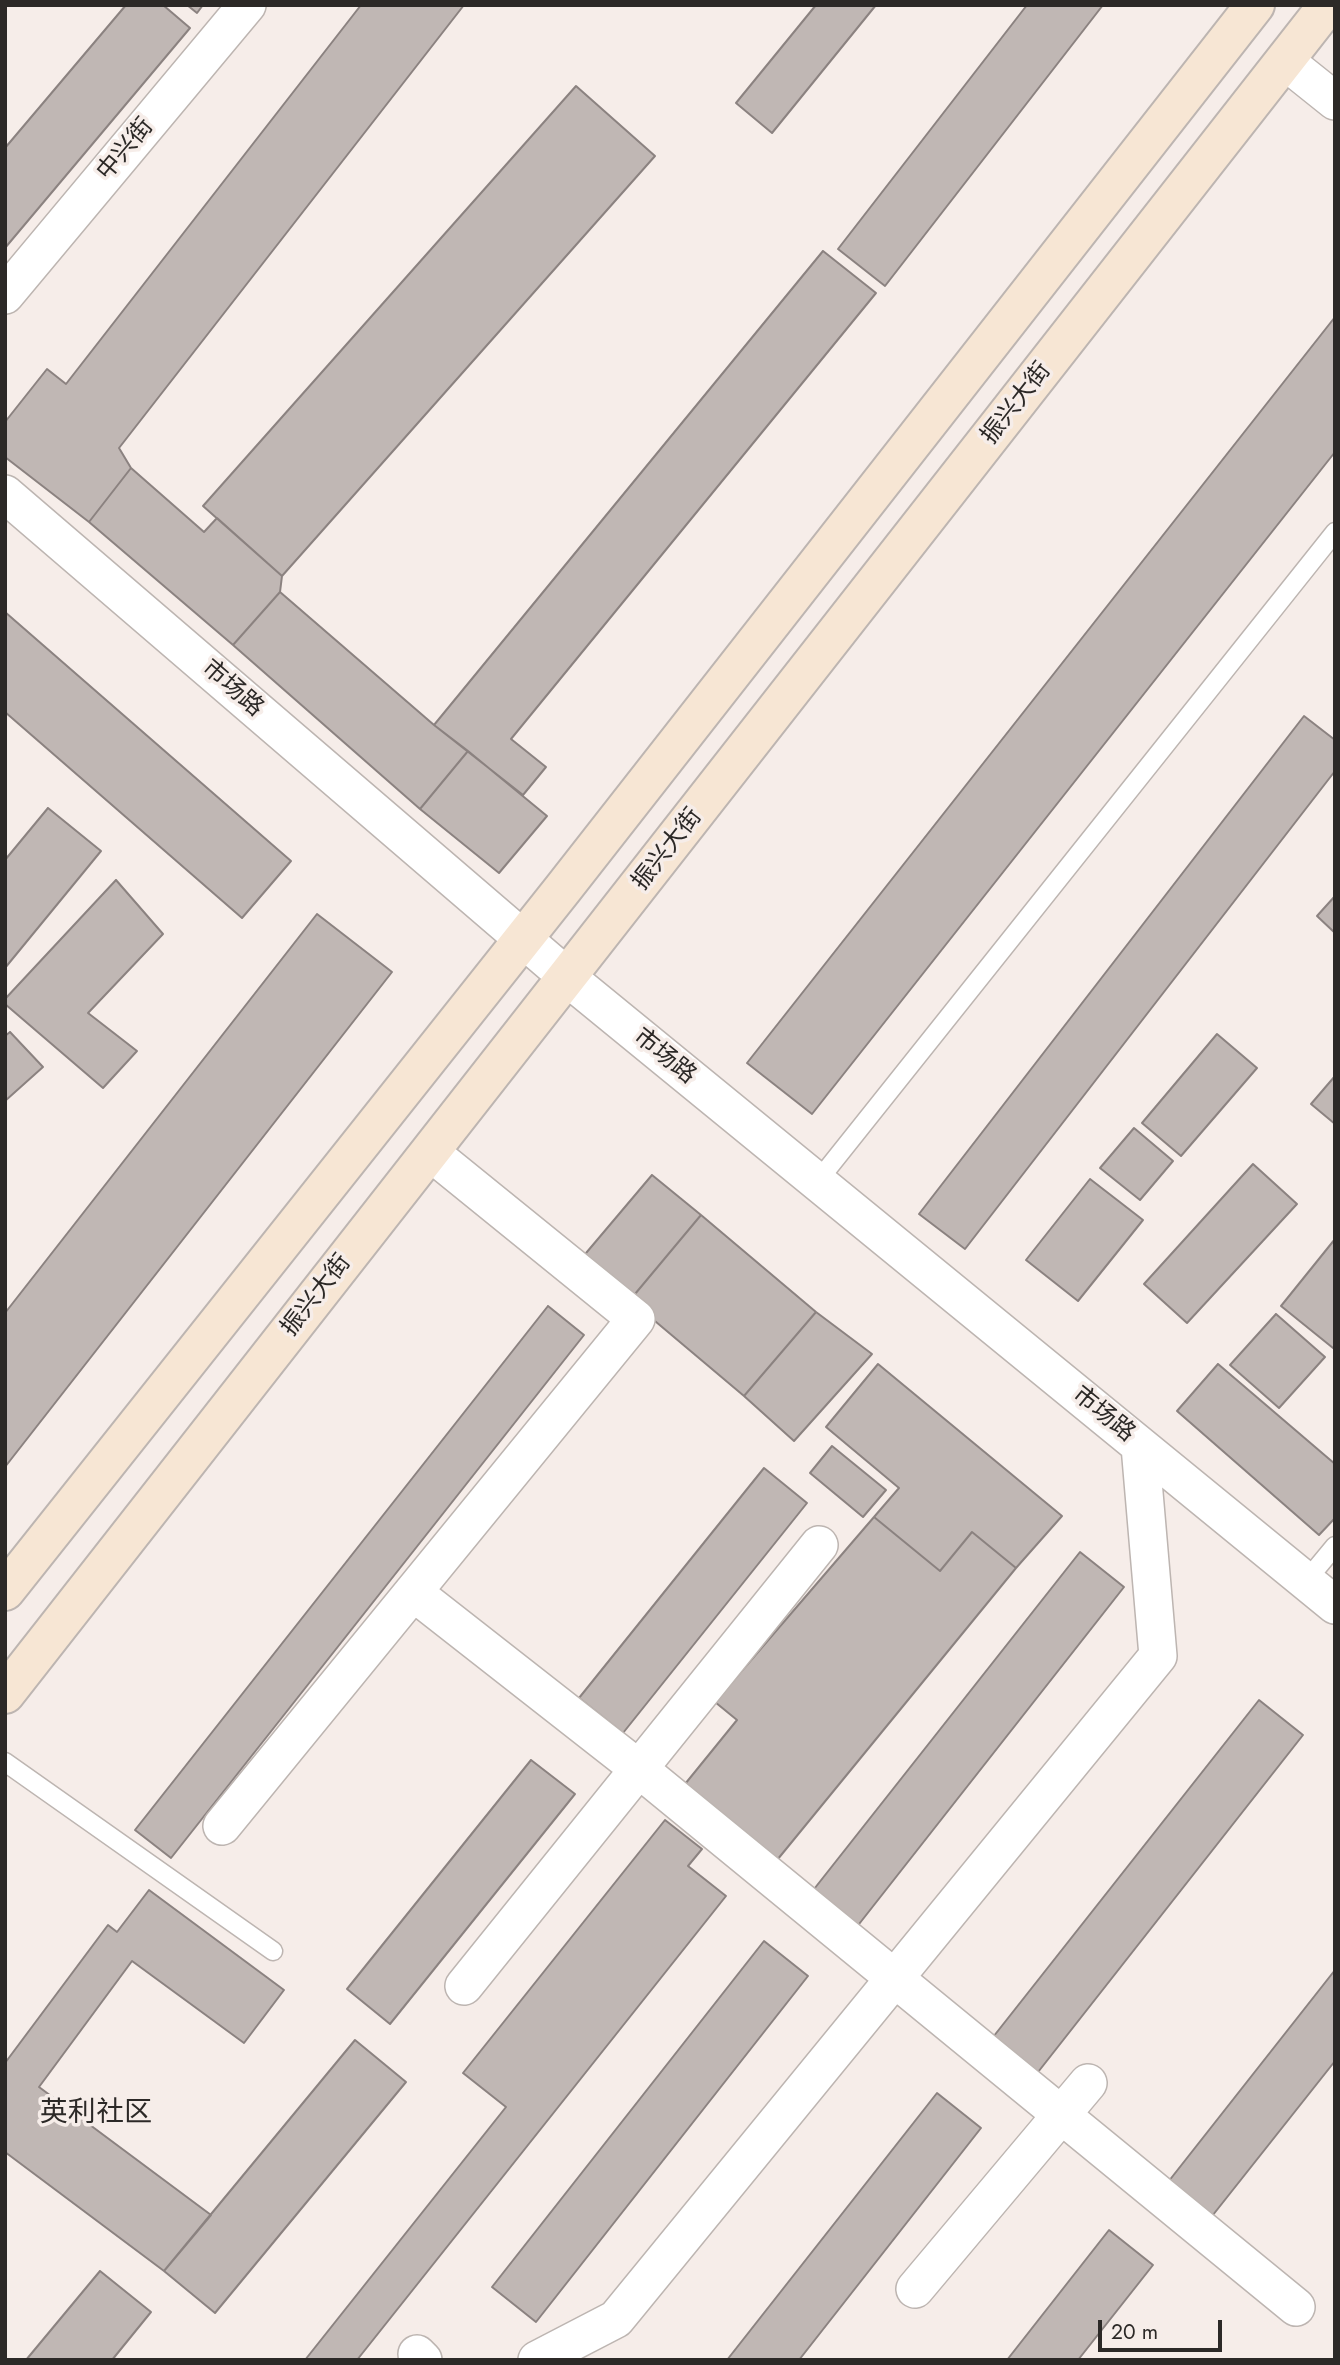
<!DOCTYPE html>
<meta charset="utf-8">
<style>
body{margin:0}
#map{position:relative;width:1340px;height:2365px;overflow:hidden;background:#f6ede9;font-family:Jost,sans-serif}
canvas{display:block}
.frame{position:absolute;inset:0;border:7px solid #2c2927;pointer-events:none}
.scale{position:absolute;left:1098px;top:2320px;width:124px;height:32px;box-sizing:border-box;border:4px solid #2c2927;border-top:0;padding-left:9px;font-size:21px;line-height:24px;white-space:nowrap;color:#2c2927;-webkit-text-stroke:5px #f6ede9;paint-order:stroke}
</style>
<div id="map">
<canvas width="1340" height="2365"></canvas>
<div class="frame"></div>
<div class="scale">20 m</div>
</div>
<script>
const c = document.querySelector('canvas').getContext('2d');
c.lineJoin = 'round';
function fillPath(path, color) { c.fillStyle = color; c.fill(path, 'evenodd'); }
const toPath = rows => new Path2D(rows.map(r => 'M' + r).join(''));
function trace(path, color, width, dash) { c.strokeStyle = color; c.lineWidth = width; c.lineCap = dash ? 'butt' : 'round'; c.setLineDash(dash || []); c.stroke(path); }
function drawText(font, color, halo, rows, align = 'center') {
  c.font = font + ' Jost,"Noto Sans SC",sans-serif'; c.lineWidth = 7; c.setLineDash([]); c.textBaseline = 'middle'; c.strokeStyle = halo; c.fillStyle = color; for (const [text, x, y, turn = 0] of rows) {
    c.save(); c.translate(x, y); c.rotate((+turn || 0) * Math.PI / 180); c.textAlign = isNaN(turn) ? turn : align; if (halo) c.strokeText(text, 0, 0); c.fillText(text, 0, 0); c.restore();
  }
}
const building = toPath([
 [126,5,163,5,190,28,5,248,5,148,126,5],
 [187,5,203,5,197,13,187,5],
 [361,5,464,5,119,448,131,468,89,522,5,457,5,422,47,369,66,384,361,5],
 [816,5,876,5,772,133,736,103,816,5],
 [1027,5,1103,5,885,286,838,249,1027,5],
 [576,86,655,156,282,576,203,506,576,86],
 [823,251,876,293,511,739,546,767,523,795,434,725,823,251],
 [1335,317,1335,452,812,1114,747,1063,1335,317],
 [131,468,204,532,217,518,282,576,280,592,233,645,89,522,131,468],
 [280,592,434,725,468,751,420,809,233,645,280,592],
 [5,612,291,861,242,918,5,712,5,612],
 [1304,716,1335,740,1335,771,965,1249,919,1214,1304,716],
 [468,751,547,816,499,873,420,809,468,751],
 [48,808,101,851,5,968,5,860,48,808],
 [116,880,163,934,88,1013,137,1051,103,1088,5,1004,5,999,116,880],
 [1335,896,1335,933,1317,916,1335,896],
 [317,914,392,972,5,1467,5,1313,317,914],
 [10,1032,43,1067,5,1101,5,1036,10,1032],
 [1217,1034,1257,1068,1181,1156,1142,1123,1217,1034],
 [1335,1076,1335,1124,1311,1104,1335,1076],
 [1134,1128,1173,1161,1140,1200,1100,1168,1134,1128],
 [1253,1164,1297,1204,1187,1323,1144,1284,1253,1164],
 [652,1175,701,1215,630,1300,581,1259,652,1175],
 [1090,1179,1143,1220,1078,1301,1026,1260,1090,1179],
 [701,1215,816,1312,744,1396,630,1300,701,1215],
 [1335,1239,1335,1346,1333,1348,1281,1306,1335,1239],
 [548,1306,584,1335,171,1858,135,1830,548,1306],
 [816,1312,872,1354,794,1441,744,1396,816,1312],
 [1276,1314,1325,1357,1279,1408,1230,1365,1276,1314],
 [878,1364,1062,1516,1016,1568,972,1532,940,1571,874,1517,899,1488,826,1427,878,1364],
 [1218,1364,1335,1464,1335,1518,1319,1535,1177,1411,1218,1364],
 [832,1446,886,1490,863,1517,810,1473,832,1446],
 [764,1468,807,1503,623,1733,579,1698,764,1468],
 [874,1517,940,1571,972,1532,1016,1568,773,1865,681,1789,737,1720,715,1702,874,1517],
 [1080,1552,1124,1587,852,1933,807,1898,1080,1552],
 [1259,1700,1303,1735,1031,2081,986,2046,1259,1700],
 [531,1760,575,1794,390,2024,347,1989,531,1760],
 [665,1820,702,1849,688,1866,726,1896,357,2360,305,2360,506,2107,463,2073,665,1820],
 [149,1890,284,1990,244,2043,132,1961,39,2087,211,2215,164,2271,5,2152,5,2063,108,1925,117,1932,149,1890],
 [764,1941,808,1976,536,2322,492,2287,764,1941],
 [1335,1970,1335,2061,1205,2225,1161,2191,1335,1970],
 [355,2040,406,2082,215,2313,164,2271,355,2040],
 [937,2093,981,2128,799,2360,727,2360,937,2093],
 [1109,2230,1153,2265,1078,2360,1007,2360,1109,2230],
 [100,2271,151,2312,112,2360,26,2360,100,2271]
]);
fillPath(building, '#c0b7b4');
trace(building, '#8b8280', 2);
const lane = toPath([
 [817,1182,1335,532],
 [1306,1581,1335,1546],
 [5,1762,273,1951]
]);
const street = toPath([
 [1285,61,1335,101],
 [5,295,247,5],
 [5,494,579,987,1335,1605],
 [413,1592,639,1769,1296,2307],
 [222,1826,636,1319,430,1152],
 [464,1986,819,1545],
 [915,2289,1088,2083],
 [417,2354,423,2360],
 [537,2360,616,2319,1158,1656,1140,1446]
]);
const secondary = toPath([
 [5,1591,562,890,1255,5],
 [5,1694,1328,5]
]);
trace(lane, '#bdb5b1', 21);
trace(street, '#bdb5b1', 40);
trace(secondary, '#bdb5b1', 42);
trace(lane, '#fff', 18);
trace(street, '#fff', 37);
trace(secondary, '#f7e6d4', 38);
drawText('24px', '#2c2927', '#f6ede9', [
 ["中兴街",126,150,-50],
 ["振兴大街",1017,404,-52],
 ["市场路",232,689,41],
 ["振兴大街",668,850,-52],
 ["市场路",664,1057,39],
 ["振兴大街",317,1296,-52],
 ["市场路",1103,1415,39]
]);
drawText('28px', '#2c2927', '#f6ede9', [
 ["英利社区",96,2114]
]);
</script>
